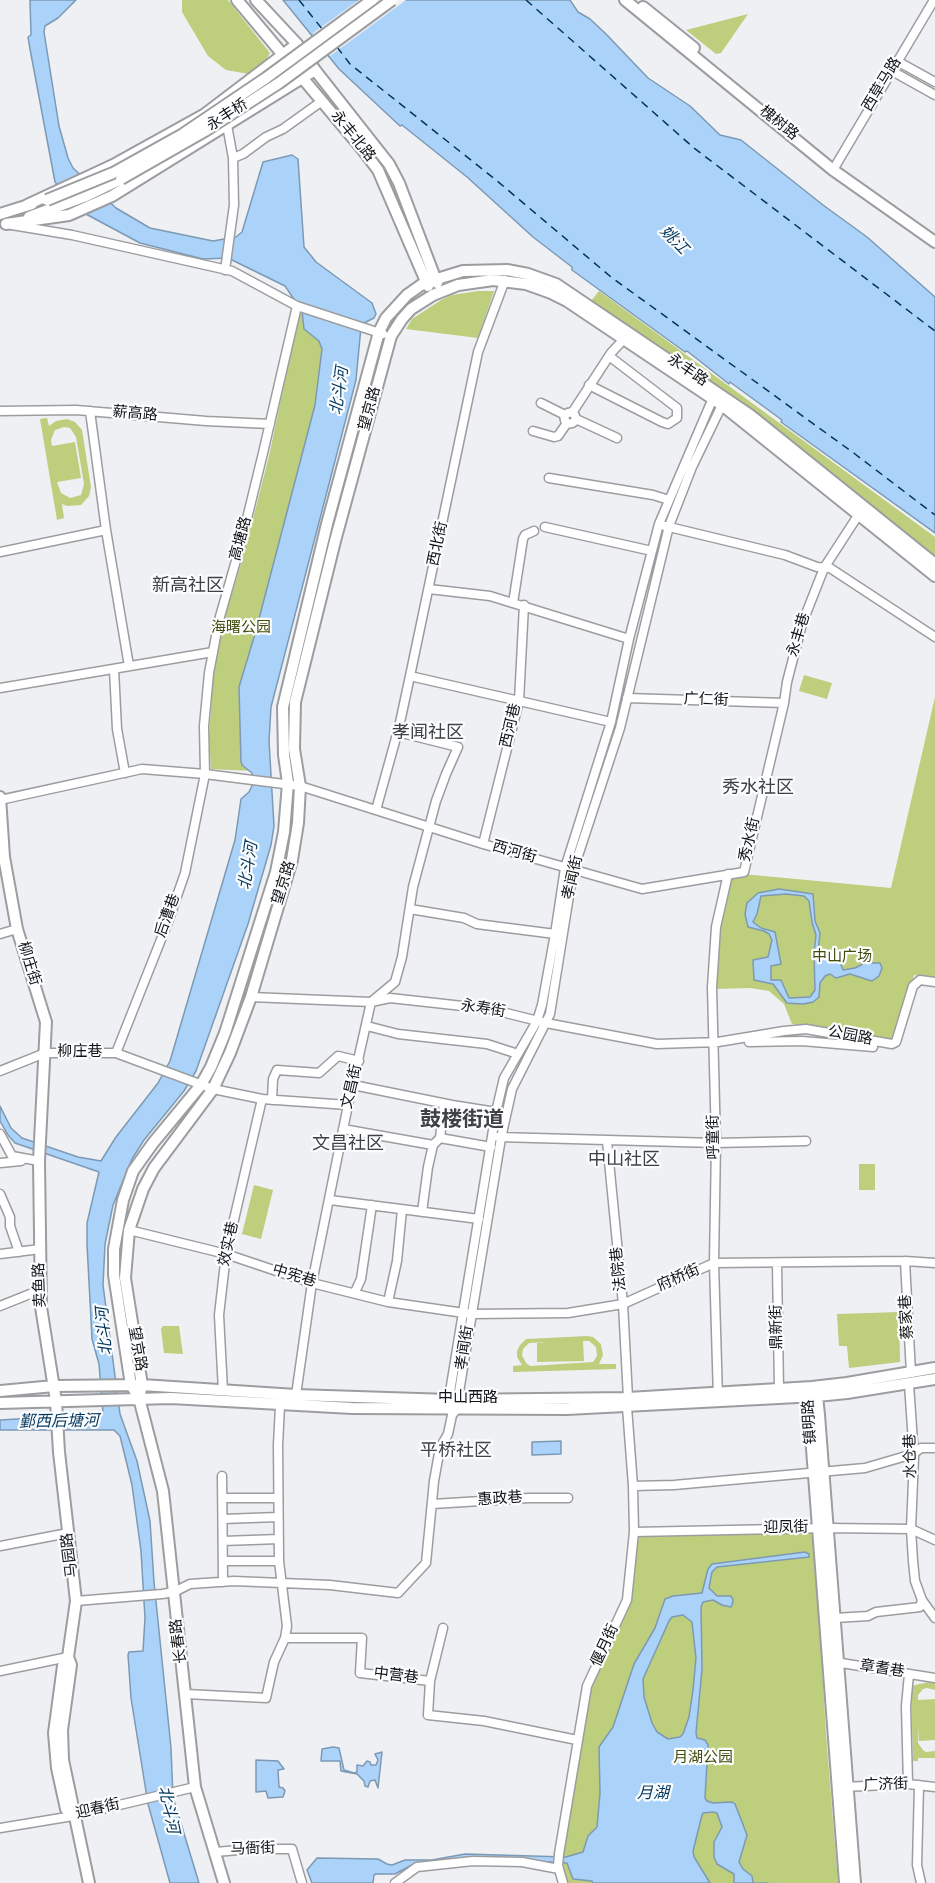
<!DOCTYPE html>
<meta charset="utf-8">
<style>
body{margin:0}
canvas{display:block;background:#eef0f3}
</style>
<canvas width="935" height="1883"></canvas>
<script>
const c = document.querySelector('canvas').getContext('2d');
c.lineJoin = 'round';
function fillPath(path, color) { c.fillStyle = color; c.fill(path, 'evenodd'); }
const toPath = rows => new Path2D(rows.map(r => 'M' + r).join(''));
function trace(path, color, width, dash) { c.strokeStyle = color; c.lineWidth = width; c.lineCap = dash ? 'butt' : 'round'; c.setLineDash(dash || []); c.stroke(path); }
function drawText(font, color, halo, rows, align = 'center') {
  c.font = font + ' Overpass,"Noto Sans SC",sans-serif'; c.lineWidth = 4.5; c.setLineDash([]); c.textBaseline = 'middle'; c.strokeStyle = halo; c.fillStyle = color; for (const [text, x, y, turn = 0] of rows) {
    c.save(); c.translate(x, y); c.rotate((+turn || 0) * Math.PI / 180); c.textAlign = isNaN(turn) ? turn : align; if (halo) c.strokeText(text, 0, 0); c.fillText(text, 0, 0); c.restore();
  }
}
fillPath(toPath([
 [228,0,270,53,263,66,249,74,226,70,208,56,182,12,182,0],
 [748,14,721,53,716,54,686,30],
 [478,291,494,291,478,338,406,329,412,319,441,300,452,295],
 [599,291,935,537,935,564,716,390,591,301],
 [299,314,304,314,324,344,324,350,254,771,211,769,209,738,213,680,223,623,244,554,269,456],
 [47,418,49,426,56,421,67,419,75,422,82,430,91,487,89,496,81,505,67,506,62,504,64,518,57,520,40,419],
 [64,427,70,428,76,437,84,484,81,495,70,498,61,493,57,482,81,478,75,442,52,446,51,440,55,430],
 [804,675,832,683,827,699,799,691],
 [935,697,935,979,914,975,894,1040,792,1024,784,1004,769,991,750,988,715,989,719,927,729,876,743,874,891,888],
 [859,1164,875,1164,875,1190,859,1190],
 [254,1185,273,1190,261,1239,242,1234],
 [899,1312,900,1362,849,1368,847,1346,839,1346,837,1314],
 [163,1326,179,1326,183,1354,164,1353,161,1329],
 [587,1336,593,1337,601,1344,603,1355,599,1364,616,1364,616,1369,513,1372,513,1366,522,1365,517,1357,517,1351,520,1345,526,1339],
 [583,1341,589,1341,596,1347,597,1356,593,1362,530,1366,526,1363,522,1355,523,1349,529,1343,546,1342,537,1343,537,1362,584,1361],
 [814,1531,826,1734,838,1883,566,1883,562,1854,589,1687,628,1601,636,1534],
 [929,1682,935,1683,935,1690,927,1688,923,1689,918,1695,918,1700,935,1699,935,1740,919,1741,919,1727,918,1743,923,1750,926,1752,935,1751,935,1758,918,1758,918,1761,913,1761,911,1686]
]), '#bdce7d');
const water = toPath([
 [30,0,76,0,58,18,45,26,44,32,59,126,68,158,73,168,116,208,150,228,213,241,236,237,242,232,263,162,292,155,298,159,304,247,316,262,372,303,376,314,374,318,364,323,361,327,356,380,271,707,269,741,274,826,271,845,248,924,196,1071,184,1091,144,1140,132,1159,113,1205,105,1244,103,1285,120,1414,137,1461,150,1521,154,1582,171,1748,173,1797,199,1883,170,1883,148,1804,131,1698,128,1655,129,1652,143,1651,145,1618,141,1551,132,1485,120,1436,114,1430,0,1430,0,1420,103,1414,99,1364,92,1339,87,1244,87,1223,99,1172,15,1143,8,1135,0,1121,0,1106,11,1128,22,1138,78,1157,101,1161,116,1137,158,1083,170,1061,235,840,241,799,249,792,252,786,252,773,242,765,241,761,239,687,255,634,315,405,322,349,319,341,304,329,302,311,285,286,228,258,203,259,140,243,84,213,55,182,30,49,28,37,31,35,30,0],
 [283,0,570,0,578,12,590,19,606,34,648,78,690,106,720,135,741,140,823,205,867,237,935,297,935,533,781,422,782,420,730,382,729,384,687,351,685,352,572,270,572,267,533,237,467,177,402,125,400,126,339,69,283,0],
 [779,889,813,894,815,921,820,933,818,952,820,957,837,955,843,970,855,968,865,963,880,963,882,968,879,976,872,981,850,974,836,978,830,974,825,976,820,983,819,997,813,1002,803,1004,787,1003,773,984,754,980,753,960,768,957,772,940,769,934,764,931,748,927,745,914,747,903,758,893,779,889],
 [786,894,804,896,809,901,812,922,816,935,814,953,815,990,810,997,789,998,781,980,771,980,771,966,781,964,775,932,761,928,753,922,757,914,761,896,786,894],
 [561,1441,561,1454,532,1455,532,1442,561,1441],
 [805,1552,809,1554,809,1557,717,1567,712,1572,709,1588,717,1596,731,1596,733,1600,732,1605,731,1607,722,1605,713,1600,703,1602,701,1607,702,1669,696,1733,697,1738,705,1740,708,1745,705,1798,707,1801,713,1803,732,1802,735,1804,747,1835,739,1862,743,1869,752,1876,753,1883,768,1883,734,1883,734,1874,717,1864,714,1857,714,1842,722,1827,717,1813,713,1812,703,1813,702,1815,693,1851,694,1857,710,1883,593,1883,592,1881,573,1879,567,1863,520,1860,412,1865,395,1874,376,1874,374,1875,373,1883,312,1883,307,1870,317,1858,378,1859,387,1864,392,1865,405,1860,432,1860,465,1854,566,1857,583,1852,588,1836,597,1827,600,1793,599,1747,613,1727,634,1664,655,1628,665,1599,673,1596,702,1593,708,1569,712,1564,805,1552],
 [683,1615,692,1622,696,1658,693,1690,689,1717,683,1734,680,1737,668,1739,657,1732,652,1723,644,1697,643,1679,669,1621,672,1617,683,1615],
 [333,1747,339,1748,344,1770,354,1773,357,1772,357,1765,363,1766,367,1761,370,1762,371,1765,376,1765,378,1760,375,1754,382,1752,378,1788,375,1780,370,1781,368,1787,365,1786,364,1781,357,1774,341,1771,340,1761,321,1761,322,1749,333,1747],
 [256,1760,278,1761,284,1769,278,1770,279,1787,283,1788,285,1791,283,1797,268,1798,266,1791,256,1792,256,1760]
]);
fillPath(water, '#abd3f9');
trace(water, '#7d99b4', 1.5);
fillPath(toPath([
 [359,0,406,0,330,56,313,33]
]), '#eef0f3');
trace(toPath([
 [299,0,323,30],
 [526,0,694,148,935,331],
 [337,47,350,64,496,180,611,277,855,454,935,515]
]), '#00355c', 1.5, [8, 6]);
const minor = toPath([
 [897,61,935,82],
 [892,71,935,95],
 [233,158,243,154,266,137,283,129,322,101],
 [833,170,934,0],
 [12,225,72,235,232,271,297,306,383,334],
 [225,270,234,205,233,158,227,125],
 [589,385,662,422,668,424,677,418,677,408,609,356],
 [541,403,565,415],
 [0,411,76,410,206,421,270,424],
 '564.5 418a5.5 5.5 0 1 1 11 0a5.5 5.5 0 1 1-11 0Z',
 [572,413,611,353,624,339],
 [576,419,617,438],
 [533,431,554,437,558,436,567,423],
 [549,478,653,495,669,500],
 [665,526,785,555,817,567,830,568,935,637],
 [545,527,652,551],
 [106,530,129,666],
 [0,552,106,530,90,411],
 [429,589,490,596,629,639],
 [513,603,523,539,525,535,534,531],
 [114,669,117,729,125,773],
 [410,676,611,722],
 [0,688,213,652],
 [627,698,784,703],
 [0,800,142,769,205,774,300,786,483,844,642,889,744,872,784,703,787,682,802,624,824,568,859,514],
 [376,810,399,727,410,676,478,352,505,280],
 [483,844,519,701,524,605],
 [410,909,464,918,477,924,555,934],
 [0,934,17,929],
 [251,997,371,1002,390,998,490,1009,546,1023,657,1044,718,1042,784,1031,806,1029,892,1044,896,1042,913,986,920,980,935,982],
 [367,1026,398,1034,487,1044,518,1054],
 [749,1042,802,1041,873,1047],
 [116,1053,168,922,185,873,205,774,204,726,209,673,213,652,219,620,241,543,263,453,297,306],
 [0,1071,45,1053,116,1053,213,1089,262,1099,348,1105],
 [353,1085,452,1105,496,1112],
 [272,1100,273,1079,277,1070,319,1073,338,1056,359,1061],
 [343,1129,433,1145],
 [0,1134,12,1156,39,1161],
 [498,1137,716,1143,806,1141],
 [440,1138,491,1147],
 [607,1141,623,1304,628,1398],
 [0,1163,21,1161],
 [0,1194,10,1217,10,1226,19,1252],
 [330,1200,479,1219],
 [422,1212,428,1167,433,1145,440,1138,444,1104],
 [129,1230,226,1254,312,1283,388,1302,471,1314,568,1313,623,1304,714,1263,905,1261,935,1263],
 [0,1254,40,1249],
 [905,1261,911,1373],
 [777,1263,779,1390],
 [355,1292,361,1279,372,1205],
 [388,1302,397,1261,402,1210],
 [0,1306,40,1290],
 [909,1384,914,1457,911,1529,913,1561,915,1581,922,1600,935,1618],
 [223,1391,219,1315,226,1254,262,1099],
 [296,1395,312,1283,348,1105,371,1002,395,982,402,957,413,887,436,801,446,774,458,747,398,732],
 [718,1398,714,1263,716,1143,712,987,716,927,728,874],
 [448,1404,496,1112,504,1078,537,1021,542,1005,555,934,565,868,611,722,629,639,659,524,713,398],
 [222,1476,223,1582],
 [633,1486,674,1485,865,1468,913,1454,921,1448,935,1448],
 [223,1498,278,1498],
 [433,1504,529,1498,568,1498],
 [223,1519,278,1517],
 [634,1532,827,1528,911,1529,935,1540],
 [223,1541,279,1539],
 [0,1546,68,1533],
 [223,1561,279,1561],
 [76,1601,162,1594,174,1592,190,1584,234,1581,330,1585,398,1593,426,1563,434,1481,440,1448,448,1434,452,1415,456,1410,501,1138,512,1089,550,1014,573,871,620,728,669,526,692,467,722,405],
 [835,1618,868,1616,876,1612,920,1607,922,1600],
 [285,1638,362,1638,360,1673,430,1681,428,1715,484,1721,577,1740],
 [835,1662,935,1678],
 [0,1671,68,1657],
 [430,1681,443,1628],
 [186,1694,266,1698,274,1662,285,1638,287,1626,279,1561,278,1445,280,1406],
 [908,1784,906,1706,909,1674],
 [919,1785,917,1865,921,1883],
 [843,1787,908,1784,935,1787],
 [0,1828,73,1816,195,1787],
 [215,1852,251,1849,292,1849,302,1883],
 [395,1883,417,1867,473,1861,522,1862,559,1869],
 [563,1883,558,1866,559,1854,587,1686,627,1600,634,1532,633,1486,627,1407]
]);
const major = toPath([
 [237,0,362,149,378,170,428,286],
 [256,0,297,44,315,70,389,164,399,183,437,283],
 [625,0,833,170,935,242],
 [643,7,694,48],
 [27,205,113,165,205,114,297,44],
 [0,214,32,204],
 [29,217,86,196,121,179],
 [6,224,69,215,112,196,315,70],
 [0,797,4,857,17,929,46,1022,39,1161,41,1307,56,1401,59,1452,76,1601,68,1657,63,1666,54,1733,57,1768,66,1809,73,1816],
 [811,1390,808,1396,845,1883],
 [814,1390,817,1396,819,1415,855,1883],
 [0,1391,54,1386,142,1385,296,1395,449,1400,628,1398,812,1387,847,1383,935,1368],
 [139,1398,142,1385,125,1278,129,1230,143,1189,154,1168,213,1089,230,1053,251,997,292,860,298,823,300,786,294,749,295,702,335,541,391,336,402,319,411,309,433,295,458,285,493,280,526,284,551,293,567,301,722,405,935,576],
 [0,1403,171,1398,352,1408,567,1409,817,1396,847,1393,935,1379],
 [68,1657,71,1665,62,1730,63,1760,89,1883],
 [224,1883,195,1787,163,1491,139,1398,131,1385,114,1275,114,1249,123,1200,133,1171,153,1143,201,1085,211,1067,225,1033,276,872,284,832,288,783,284,755,283,707,327,524,379,332,386,318,407,295,424,283,463,271,507,270,528,274,556,284,750,415,935,564]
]);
trace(minor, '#9c9da0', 11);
trace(major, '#9c9da0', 14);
trace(minor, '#fff', 8);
trace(major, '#fff', 10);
const majorBridge = toPath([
 [121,179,205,131,279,83,392,0],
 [47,200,113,173,183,134,266,78,372,0]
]);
trace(majorBridge, '#9c9da0', 14, []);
trace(majorBridge, '#fff', 10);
drawText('15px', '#121314', '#fcfdfe', [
 ["西草马路",883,85,-59],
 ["永丰桥",228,116,-33],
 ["槐树路",778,124,39],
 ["永丰北路",352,137,51],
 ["永丰路",687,371,34],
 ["望京路",371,409,-75],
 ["薪高路",135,415,5],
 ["高塘路",242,539,-75],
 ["西北街",439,544,-78],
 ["永丰巷",800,635,-73],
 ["广仁街",706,701,2],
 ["西河巷",512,726,-77],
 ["秀水街",751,840,-77],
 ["西河街",514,853,16],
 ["孝闻街",574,878,-77],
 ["望京路",285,883,-73],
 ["后漕巷",169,916,-70],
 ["柳庄街",28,964,73],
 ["永寿街",483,1010,9],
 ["公园路",850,1037,11],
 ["柳庄巷",80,1053],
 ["文昌街",353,1087,-77],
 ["呼童街",715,1137,-91],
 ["效实巷",230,1244,-78],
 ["法院巷",620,1269,-96],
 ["中宪巷",294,1277,17],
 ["府桥街",679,1279,-24],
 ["卖鱼路",41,1285,-92],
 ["蔡家巷",908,1317,-93],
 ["鼎新街",778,1327,-91],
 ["孝闻街",466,1348,-81],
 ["望京路",136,1349,80],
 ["中山西路",468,1399],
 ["镇明路",811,1422,-93],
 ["水仓巷",912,1456,-91],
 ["惠政巷",500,1500,-4],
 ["迎凤街",786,1529,-1],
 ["马园路",71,1555,-97],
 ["长春路",180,1641,-97],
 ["偃月街",606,1646,-65],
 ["章耆巷",882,1670,9],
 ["中营巷",396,1677,7],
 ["广济街",886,1786,-2],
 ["迎春街",98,1810,-13],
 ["马衙街",253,1850,-2]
]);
drawText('15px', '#424c0a', '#fcfdfe', [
 ["海曙公园",241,629],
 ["中山广场",842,958],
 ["月湖公园",703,1759]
]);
drawText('italic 16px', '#00355c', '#fcfdfe', [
 ["姚江",673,241,46],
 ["北斗河",341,391,-82],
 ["北斗河",250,866,-81],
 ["北斗河",106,1331,-95],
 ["鄞西后塘河",59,1423,-1],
 ["月湖",653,1795],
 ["北斗河",167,1810,78]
]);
drawText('18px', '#404144', '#fcfdfe', [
 ["新高社区",188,587],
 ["孝闻社区",428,734],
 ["秀水社区",758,789],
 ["文昌社区",348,1145],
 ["中山社区",624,1161],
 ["平桥社区",456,1452]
]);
drawText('bold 21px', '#404144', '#fcfdfe', [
 ["鼓楼街道",462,1122]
]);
</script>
